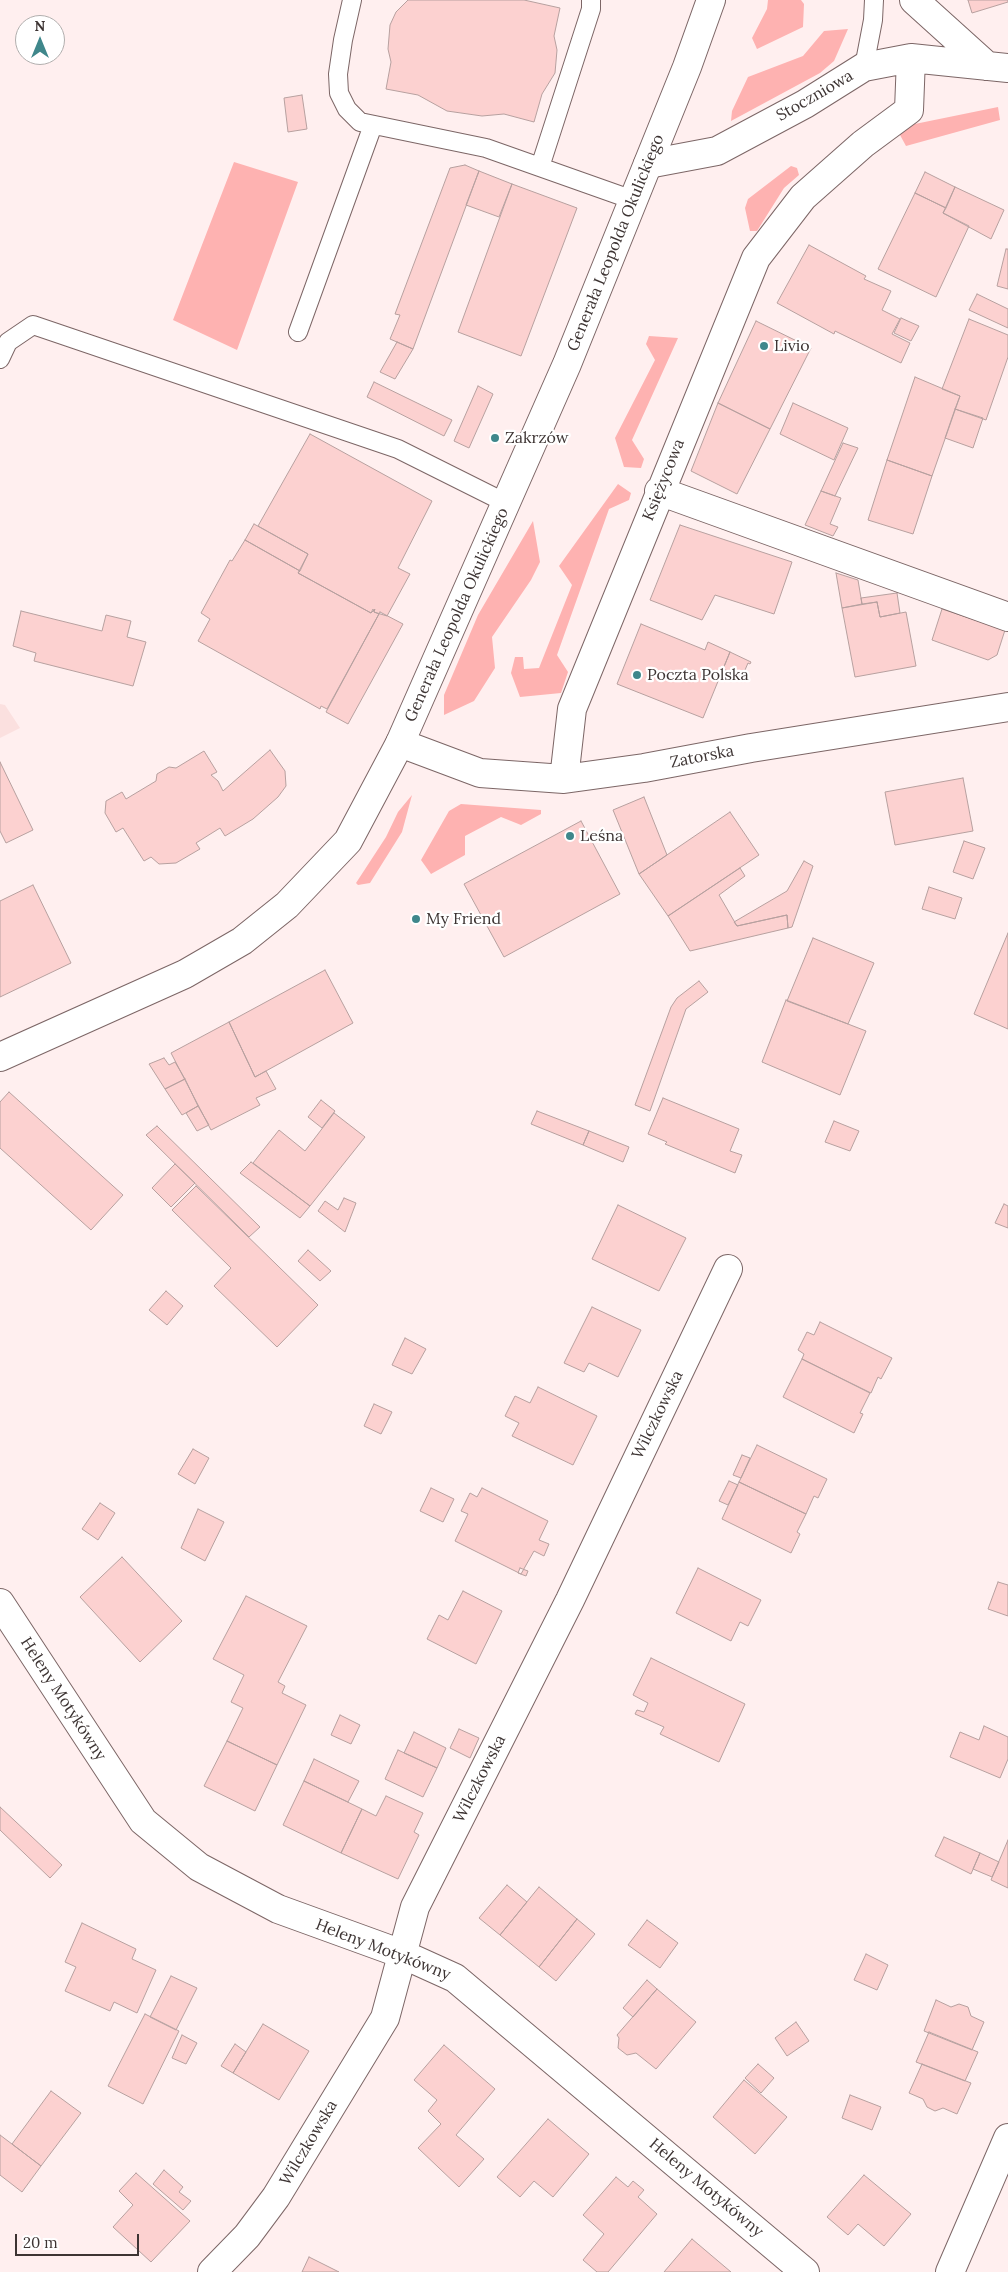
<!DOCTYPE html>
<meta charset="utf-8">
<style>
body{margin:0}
#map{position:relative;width:1008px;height:2272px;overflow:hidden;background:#ffefef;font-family:Lora,serif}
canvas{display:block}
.north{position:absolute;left:15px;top:15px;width:50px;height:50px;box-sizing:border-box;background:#fff;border:1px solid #b1aead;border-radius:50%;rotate:0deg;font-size:14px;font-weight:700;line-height:20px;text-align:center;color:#3d3433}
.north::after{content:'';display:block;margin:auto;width:18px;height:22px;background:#3f878b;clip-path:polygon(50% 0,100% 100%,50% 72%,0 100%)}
.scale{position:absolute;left:15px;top:2234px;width:124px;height:22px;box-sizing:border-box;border:2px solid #3d3433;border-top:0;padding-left:6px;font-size:15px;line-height:18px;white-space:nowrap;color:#3d3433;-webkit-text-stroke:4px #fff;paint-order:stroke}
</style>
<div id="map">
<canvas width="1008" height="2272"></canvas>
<div class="north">N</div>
<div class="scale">20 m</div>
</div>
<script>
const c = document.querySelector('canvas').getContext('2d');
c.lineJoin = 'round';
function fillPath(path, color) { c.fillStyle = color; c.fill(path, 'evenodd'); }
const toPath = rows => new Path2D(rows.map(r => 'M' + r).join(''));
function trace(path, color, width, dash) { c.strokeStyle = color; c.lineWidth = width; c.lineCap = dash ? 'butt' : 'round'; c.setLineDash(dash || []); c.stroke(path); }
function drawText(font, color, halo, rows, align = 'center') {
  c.font = font + ' Lora,serif'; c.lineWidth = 4.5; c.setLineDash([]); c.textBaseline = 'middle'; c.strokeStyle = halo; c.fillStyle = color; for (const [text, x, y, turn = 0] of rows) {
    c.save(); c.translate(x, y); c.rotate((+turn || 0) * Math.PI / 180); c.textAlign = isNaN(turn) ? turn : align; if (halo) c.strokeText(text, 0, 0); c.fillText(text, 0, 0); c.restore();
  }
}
fillPath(toPath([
 [0,704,5,705,20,728,0,738]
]), '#fbe0df');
fillPath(toPath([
 [768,0,801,0,804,4,803,27,757,49,752,38,767,9],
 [848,29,834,61,820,73,731,121,732,111,748,77,803,56,824,31],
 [998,107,1000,120,906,146,900,135,905,126],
 [234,162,298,182,237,350,173,320],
 [791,166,797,168,799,175,784,188,757,231,750,231,745,208,748,199],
 [649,336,678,338,632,440,644,459,641,468,624,467,615,438,655,360,646,344],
 [618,484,631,493,629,500,609,509,557,655,568,672,561,693,520,697,511,673,515,657,523,657,524,669,539,668,572,585,559,566],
 [533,521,540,562,531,580,492,637,495,668,474,701,444,715,444,695,478,615],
 [412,795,402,832,370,883,358,885,356,883,386,837,398,812],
 [461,804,541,810,541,814,521,825,501,817,465,836,465,855,431,874,421,860,449,811]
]), '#feb2b1');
const building = toPath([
 [408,0,524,0,560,8,554,36,557,50,555,73,542,94,534,122,504,114,482,116,447,111,418,95,386,89,391,62,388,49,390,25,396,12,408,0],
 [968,0,1008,0,1008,2,972,13,968,0],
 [302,95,307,129,288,132,284,98,302,95],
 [465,165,479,171,413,349,390,339,400,315,395,314,450,168,465,165],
 [479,171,512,184,499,217,466,205,479,171],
 [925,172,955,187,946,208,915,193,925,172],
 [512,184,577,208,521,356,458,332,512,184],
 [955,187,1004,210,991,239,943,213,955,187],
 [915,193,946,208,943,213,969,226,936,297,878,269,915,193],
 [809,245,866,276,864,279,891,291,882,310,900,319,892,334,910,343,901,363,835,331,834,334,777,303,809,245],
 [1006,249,1008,249,1008,289,997,286,1006,249],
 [977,294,1008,309,1008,328,969,310,977,294],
 [901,318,919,326,911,341,894,333,901,318],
 [969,319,1008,335,1008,357,986,420,955,409,960,396,942,389,969,319],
 [756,321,811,348,770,429,718,403,756,321],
 [397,342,413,349,395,379,380,372,397,342],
 [915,377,960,396,932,476,887,460,915,377],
 [374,382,452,420,444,436,367,397,374,382],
 [478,386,493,394,469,448,454,441,478,386],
 [718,403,770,429,737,494,691,471,718,403],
 [793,403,848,428,834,460,780,434,793,403],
 [955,409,983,418,973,448,945,438,955,409],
 [310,434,432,501,398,568,410,574,387,616,374,612,373,609,371,613,298,573,308,554,258,526,310,434],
 [843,443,858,448,835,496,821,491,843,443],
 [887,460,932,476,913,534,868,520,887,460],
 [821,491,841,498,830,524,838,527,833,536,805,525,821,491],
 [254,524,308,554,300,571,245,540,254,524],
 [680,525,792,562,774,614,715,595,702,620,650,600,680,525],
 [245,540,300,571,298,573,371,613,375,609,374,612,379,614,327,709,321,706,320,709,198,641,210,619,201,613,230,560,232,561,245,540],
 [836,573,858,580,862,604,842,608,836,573],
 [897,593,900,613,880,617,877,602,862,604,861,598,897,593],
 [877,602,880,617,906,612,916,666,855,677,842,608,877,602],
 [942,609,1005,630,997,655,988,660,932,640,942,609],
 [21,611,102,631,106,615,131,621,127,637,146,642,133,686,34,661,36,653,13,646,21,611],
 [380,612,403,624,348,724,326,712,380,612],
 [641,624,705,650,708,642,730,652,703,718,617,684,641,624],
 [730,652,751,662,750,664,748,663,742,677,723,669,730,652],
 [270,750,285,771,286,786,278,797,253,819,225,836,220,828,196,843,200,849,176,863,159,864,151,857,144,861,123,828,116,832,105,813,106,801,122,792,126,799,156,781,157,774,169,767,176,768,204,751,217,772,211,775,218,781,223,791,270,750],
 [0,762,33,830,6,843,0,831,0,762],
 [963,778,973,831,895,845,885,792,963,778],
 [644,797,667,855,639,874,613,810,644,797],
 [730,812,759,855,668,916,639,874,730,812],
 [581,821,620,894,504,957,464,884,581,821],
 [964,841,985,848,973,879,953,872,964,841],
 [804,861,813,866,792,927,788,928,787,915,737,926,734,922,787,891,804,861],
 [740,868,745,876,719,895,737,926,787,915,788,928,690,951,668,916,740,868],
 [33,885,71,963,0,997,0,901,33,885],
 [929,887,962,898,955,919,922,909,929,887],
 [1008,933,1008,1029,974,1014,1008,933],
 [813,938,874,963,848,1024,787,1001,813,938],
 [325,970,353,1023,255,1077,229,1022,325,970],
 [699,981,708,992,686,1009,650,1111,635,1105,671,1007,677,998,699,981],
 [786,1000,866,1031,840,1095,762,1062,786,1000],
 [229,1022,255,1077,266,1071,276,1089,256,1098,260,1105,211,1130,171,1053,229,1022],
 [164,1058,169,1065,175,1062,185,1079,165,1089,149,1064,164,1058],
 [185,1079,198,1106,182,1115,165,1089,185,1079],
 [9,1092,123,1195,91,1230,0,1148,0,1102,9,1092],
 [663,1098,739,1129,730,1151,742,1155,735,1173,665,1144,667,1142,648,1134,663,1098],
 [321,1100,335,1111,322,1128,308,1117,321,1100],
 [198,1106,209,1125,197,1131,186,1113,198,1106],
 [537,1111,589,1131,583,1145,531,1124,537,1111],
 [334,1113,365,1137,310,1206,253,1163,279,1130,305,1151,334,1113],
 [834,1121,859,1131,850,1151,825,1142,834,1121],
 [157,1126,260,1227,249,1237,146,1135,157,1126],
 [589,1131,629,1147,623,1162,583,1145,589,1131],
 [251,1162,310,1206,300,1218,240,1173,251,1162],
 [175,1164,195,1183,171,1207,152,1188,175,1164],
 [196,1186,318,1305,277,1347,214,1286,231,1268,172,1210,196,1186],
 [344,1198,356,1203,345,1232,318,1211,325,1201,338,1210,344,1198],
 [1004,1204,1008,1206,1008,1228,995,1223,1004,1204],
 [618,1205,686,1238,659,1291,592,1259,618,1205],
 [308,1250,331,1271,320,1281,298,1261,308,1250],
 [166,1291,183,1306,167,1325,149,1310,166,1291],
 [592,1307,641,1330,618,1377,589,1363,584,1372,564,1363,592,1307],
 [820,1322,892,1358,881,1379,878,1377,871,1393,802,1359,804,1354,798,1350,807,1332,814,1335,820,1322],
 [405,1338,426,1349,412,1374,392,1365,405,1338],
 [802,1359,870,1393,860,1413,863,1414,854,1433,783,1397,802,1359],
 [538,1387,597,1416,573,1465,512,1436,519,1423,505,1416,515,1396,530,1403,538,1387],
 [374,1404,392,1412,381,1434,364,1426,374,1404],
 [757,1445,827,1479,818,1498,814,1496,806,1514,739,1482,757,1445],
 [193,1449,209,1458,195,1484,178,1474,193,1449],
 [742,1455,750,1458,741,1478,733,1475,742,1455],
 [729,1481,738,1485,728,1505,719,1501,729,1481],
 [739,1482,806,1514,797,1532,800,1534,791,1553,722,1519,739,1482],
 [431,1488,454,1499,443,1522,420,1511,431,1488],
 [482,1488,548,1521,539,1540,549,1544,544,1556,534,1551,521,1574,455,1541,468,1514,461,1511,470,1493,477,1497,482,1488],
 [100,1503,115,1513,98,1540,82,1529,100,1503],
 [198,1509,224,1522,205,1561,181,1548,198,1509],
 [122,1557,182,1621,140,1662,80,1597,122,1557],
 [520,1568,528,1571,526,1576,518,1573,520,1568],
 [698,1568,761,1600,748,1626,740,1622,731,1641,676,1613,698,1568],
 [998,1582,1008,1585,1008,1616,988,1609,998,1582],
 [463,1591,502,1611,476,1664,427,1639,439,1615,448,1620,463,1591],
 [246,1596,307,1626,278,1682,285,1686,282,1693,306,1705,277,1765,227,1741,243,1708,231,1702,244,1675,213,1659,246,1596],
 [651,1658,745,1704,719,1762,660,1734,664,1727,635,1714,637,1710,644,1712,648,1703,633,1695,651,1658],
 [340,1715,360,1725,351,1744,331,1735,340,1715],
 [984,1726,1008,1737,1008,1759,1000,1778,950,1757,960,1732,979,1740,984,1726],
 [459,1729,479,1738,470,1758,450,1748,459,1729],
 [414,1732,446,1748,437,1768,404,1753,414,1732],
 [227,1741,277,1765,255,1811,204,1786,227,1741],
 [398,1750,437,1768,423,1797,385,1779,398,1750],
 [314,1759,359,1781,348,1802,304,1781,314,1759],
 [304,1781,362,1809,341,1853,283,1825,304,1781],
 [386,1796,423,1813,414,1832,419,1835,398,1879,341,1853,362,1809,376,1816,386,1796],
 [0,1807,62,1865,50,1878,0,1830,0,1807],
 [944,1837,980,1853,971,1874,935,1856,944,1837],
 [1008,1840,1008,1888,991,1880,1008,1840],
 [980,1853,999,1862,992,1877,973,1869,980,1853],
 [507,1885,527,1902,500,1935,479,1918,507,1885],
 [539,1887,577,1919,539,1967,500,1935,539,1887],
 [577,1919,595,1934,556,1981,539,1967,577,1919],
 [647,1920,678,1943,660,1968,628,1945,647,1920],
 [82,1923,136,1949,132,1959,156,1970,137,2013,114,2002,110,2011,65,1991,76,1967,65,1962,82,1923],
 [866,1954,888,1965,877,1990,854,1980,866,1954],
 [171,1976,197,1988,176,2030,150,2017,171,1976],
 [647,1980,657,1989,633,2017,623,2008,647,1980],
 [657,1989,696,2022,656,2069,636,2053,627,2055,618,2048,619,2038,617,2035,657,1989],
 [936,2000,951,2007,959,2004,968,2007,971,2016,984,2022,972,2050,924,2031,936,2000],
 [145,2014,179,2031,143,2104,108,2086,145,2014],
 [796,2022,809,2041,787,2056,775,2038,796,2022],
 [263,2024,309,2051,279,2100,233,2073,263,2024],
 [929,2032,978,2052,965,2081,916,2062,929,2032],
 [182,2035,197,2043,186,2064,172,2058,182,2035],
 [235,2044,246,2052,233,2073,221,2066,235,2044],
 [444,2045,495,2089,456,2135,484,2159,459,2187,418,2148,441,2124,428,2111,437,2100,414,2080,444,2045],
 [758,2064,774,2078,761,2093,745,2078,758,2064],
 [922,2064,971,2083,957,2114,943,2108,935,2111,927,2107,923,2099,909,2093,922,2064],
 [744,2080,787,2117,755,2154,713,2117,744,2080],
 [51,2091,81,2113,41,2166,12,2144,51,2091],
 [850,2095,881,2107,872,2130,842,2118,850,2095],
 [548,2119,589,2154,553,2197,534,2181,520,2197,497,2177,548,2119],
 [0,2135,41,2166,22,2192,0,2175,0,2135],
 [164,2170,183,2187,179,2192,191,2201,183,2210,153,2184,164,2170],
 [136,2173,190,2221,151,2262,113,2227,133,2205,119,2191,136,2173],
 [864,2175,911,2214,884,2246,858,2224,848,2235,827,2217,864,2175],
 [616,2177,628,2187,633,2181,644,2190,638,2197,657,2214,608,2272,597,2272,583,2260,604,2234,583,2215,616,2177],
 [692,2239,731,2272,664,2272,692,2239],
 [309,2257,339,2272,302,2272,309,2257]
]);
fillPath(building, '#fcd1d0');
trace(building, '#b7a09f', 1);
const lane = toPath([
 [352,0,343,40,338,74,339,93,347,109,360,122,486,148,633,200],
 [864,67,873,20,874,0],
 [540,167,591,9,591,0],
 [298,332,373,125],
 [0,359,8,342,33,325,398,449,506,503]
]);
const street = toPath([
 [914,0,987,66],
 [648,164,717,151,805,104,864,67,911,58,1008,68],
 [659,491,1008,617],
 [400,743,480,773,564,779,644,768,751,748,1008,707],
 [564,779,572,709,756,258,803,197,863,144,909,110,911,58],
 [0,1603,143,1821,199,1867,278,1909,402,1954,455,1978,805,2272],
 [212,2272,247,2236,276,2197,385,2018,415,1907,570,1600,728,1269],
 [950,2272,1008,2138]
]);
const secondary = toPath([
 [0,1057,185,974,242,941,287,905,348,841,400,743,567,364,687,67,711,0]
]);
trace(lane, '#7c6666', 20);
trace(street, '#7c6666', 30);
trace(secondary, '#7c6666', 30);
trace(lane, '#fff', 18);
trace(street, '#fff', 28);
trace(secondary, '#fff', 28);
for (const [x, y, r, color] of [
 [764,346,5,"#3f878b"],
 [495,438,5,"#3f878b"],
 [637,675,5,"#3f878b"],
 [570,836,5,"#3f878b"],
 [416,919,5,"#3f878b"]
]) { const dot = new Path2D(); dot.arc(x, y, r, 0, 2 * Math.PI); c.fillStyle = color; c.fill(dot); trace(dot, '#fff', 2); }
drawText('16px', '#3d3433', '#fff', [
 ["Stoczniowa",815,96,-30],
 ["Generała Leopolda Okulickiego",616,243,-68],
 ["Księżycowa",664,480,-68],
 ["Generała Leopolda Okulickiego",457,615,-66],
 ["Zatorska",702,757,-11],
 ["Wilczkowska",658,1415,-64],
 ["Heleny Motykówny",63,1699,57],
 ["Wilczkowska",480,1779,-63],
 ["Heleny Motykówny",383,1950,21],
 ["Wilczkowska",309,2143,-59],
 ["Heleny Motykówny",706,2188,40]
]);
drawText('16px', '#3d3433', '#fff', [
 ["Livio",774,346],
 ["Zakrzów",505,438],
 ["Poczta Polska",647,675],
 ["Leśna",580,836],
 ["My Friend",426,919]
], 'left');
</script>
